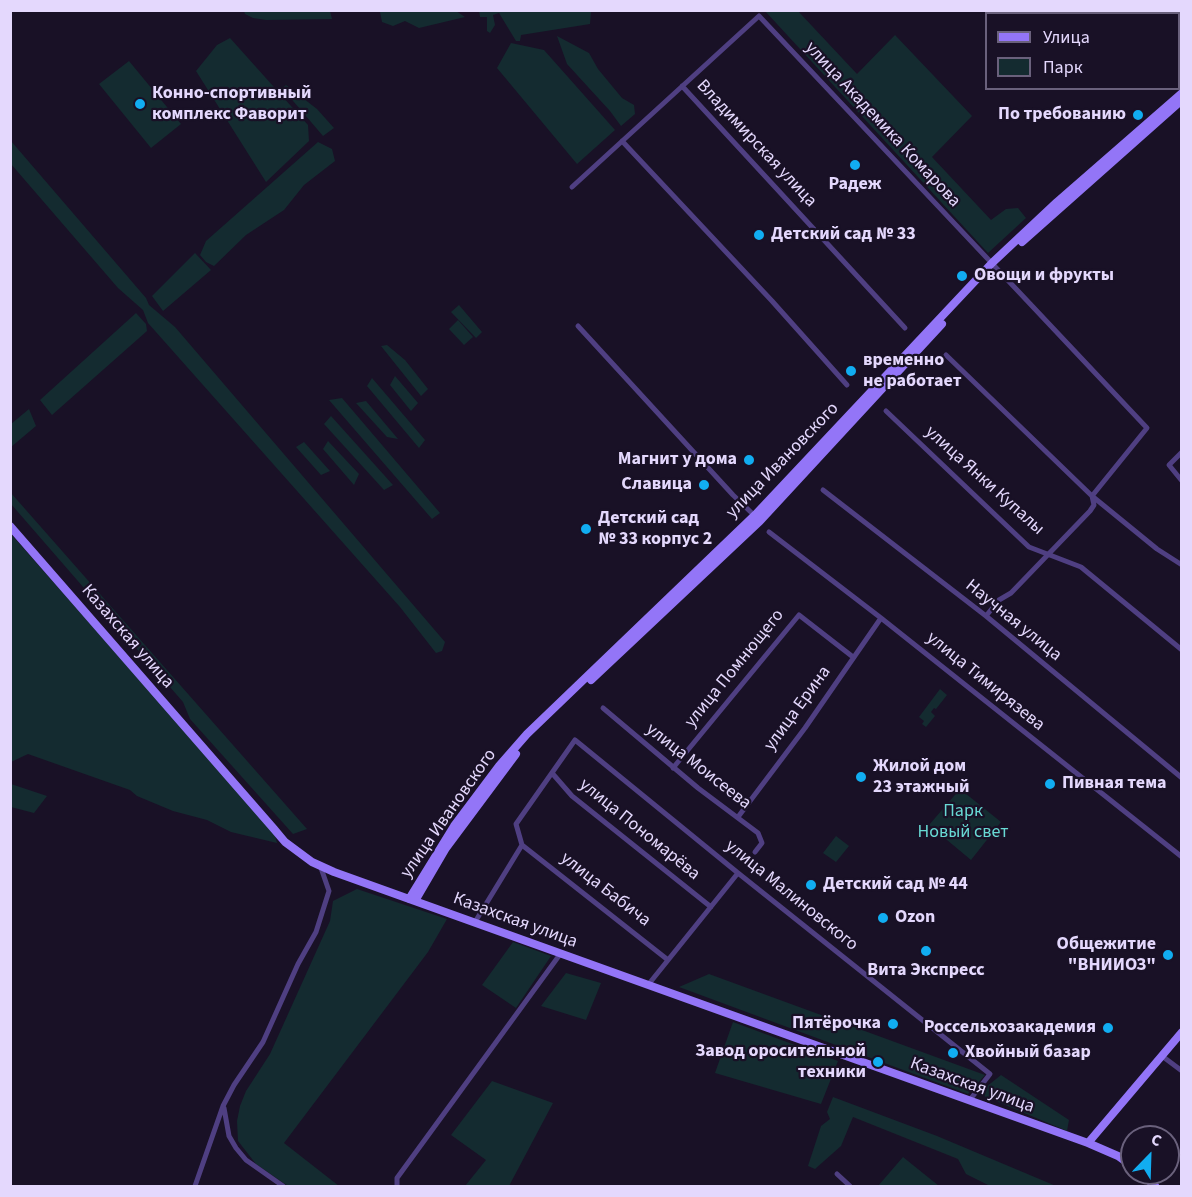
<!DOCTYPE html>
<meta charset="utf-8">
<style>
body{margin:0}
#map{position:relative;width:1192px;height:1197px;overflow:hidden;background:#191126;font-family:"Source Sans 3",sans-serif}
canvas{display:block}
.frame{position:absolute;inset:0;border:12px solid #e4d8fd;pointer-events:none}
.legend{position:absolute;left:985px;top:12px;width:195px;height:78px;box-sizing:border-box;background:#191126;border:2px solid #6a617c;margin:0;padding:8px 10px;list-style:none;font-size:18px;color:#e4d8fd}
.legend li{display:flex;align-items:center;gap:12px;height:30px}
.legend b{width:30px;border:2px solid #6a617c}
.north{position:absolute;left:1120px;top:1125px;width:60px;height:60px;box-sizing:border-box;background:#191126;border:2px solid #6a617c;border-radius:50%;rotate:23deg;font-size:16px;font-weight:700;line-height:24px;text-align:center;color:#e4d8fd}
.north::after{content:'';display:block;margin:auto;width:21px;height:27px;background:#11adf1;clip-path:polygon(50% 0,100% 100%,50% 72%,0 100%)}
</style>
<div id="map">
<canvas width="1192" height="1197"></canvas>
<div class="frame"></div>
<ul class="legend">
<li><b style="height:8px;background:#9375f7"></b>Улица</li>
<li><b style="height:16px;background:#142b30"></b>Парк</li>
</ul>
<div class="north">С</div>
</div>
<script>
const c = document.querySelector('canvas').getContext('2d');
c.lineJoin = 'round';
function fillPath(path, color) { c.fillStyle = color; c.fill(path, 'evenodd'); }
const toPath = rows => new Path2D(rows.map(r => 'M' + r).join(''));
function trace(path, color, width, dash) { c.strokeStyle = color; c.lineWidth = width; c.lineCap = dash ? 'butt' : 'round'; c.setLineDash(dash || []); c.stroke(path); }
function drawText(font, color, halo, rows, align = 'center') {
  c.font = font + ' "Source Sans 3",sans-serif'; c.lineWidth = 4.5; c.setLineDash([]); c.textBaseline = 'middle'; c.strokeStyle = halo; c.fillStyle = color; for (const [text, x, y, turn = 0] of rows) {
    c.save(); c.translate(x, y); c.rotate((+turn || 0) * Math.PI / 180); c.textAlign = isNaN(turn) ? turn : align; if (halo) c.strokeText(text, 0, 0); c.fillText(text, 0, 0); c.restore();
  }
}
fillPath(toPath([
 [244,11,330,11,332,19,266,20,253,18,245,14],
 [378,11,456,11,465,17,419,28,405,21,393,26,382,22,380,12],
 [479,11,479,10,591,11,590,24,521,35,520,41,516,41,499,13,493,15,495,25,490,33,487,31,487,17,480,17],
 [765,11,798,11,857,74,895,35,972,116,932,157,991,220,1006,209,1018,208,1026,218,988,253],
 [557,36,589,53,598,69,622,98,634,105,635,114,621,126,610,111,567,64],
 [230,38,308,125,309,141,266,182,196,71,217,45],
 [511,43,544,50,615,130,577,164,497,68],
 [129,61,181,124,151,148,99,84],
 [286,85,317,109,334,128,323,136,282,88],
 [11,141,146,298,149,305,175,327,445,642,442,651,436,653,400,607,148,323,143,310,118,288,11,164],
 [318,142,332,149,335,161,304,185,284,210,246,235,214,266,206,262,200,255,206,241],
 [195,253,211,270,163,311,152,296],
 [459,305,482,332,476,338,451,312],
 [136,313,146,324,147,331,52,415,40,400],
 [458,320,473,337,464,345,449,329],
 [387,345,405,360,428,389,421,396,381,346],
 [395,376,418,403,411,411,390,385],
 [372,378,425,440,419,448,367,386],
 [342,398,440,513,432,519,329,400],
 [366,401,398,439,387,437,356,403],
 [29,409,36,426,11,447,11,424],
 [331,416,393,485,384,490,324,424],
 [328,441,359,474,354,485,323,449],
 [304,442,330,471,321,475,296,447],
 [11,493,307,829,293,834,190,719,183,702,11,504],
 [10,533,274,832,277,843,231,832,207,820,173,811,137,796,130,790,28,754,11,762],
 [940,689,947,695,936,709,934,708,931,712,935,716,926,727,922,724,924,721,919,717],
 [11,784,47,796,34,813,11,807],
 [960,789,1001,822,971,860,929,825],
 [836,836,849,846,836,862,823,853],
 [357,889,447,919,428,952,284,1143,339,1186,288,1186,256,1164,238,1141,237,1121,240,1106,246,1091,270,1054,330,921,333,901],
 [513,942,551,956,516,1008,482,985],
 [566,973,601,983,586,1020,541,1006],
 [709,974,985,1075,968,1094,679,987],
 [733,1022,838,1061,821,1104,715,1073],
 [1001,1075,1069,1120,1067,1131,984,1096,986,1087],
 [492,1081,553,1103,509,1186,465,1186,486,1160,451,1135],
 [833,1097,937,1136,1056,1186,990,1186,966,1174,958,1159,853,1117,841,1146,815,1169,808,1166,821,1126,830,1119,827,1112],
 [903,1157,939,1186,878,1186]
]), '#142b30');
trace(toPath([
 [682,86,905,328],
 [622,141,772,301,847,385],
 [572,187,759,16,1147,428,1092,496,1094,505,1090,511,1011,593,999,600,986,616],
 [578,326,733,495,757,518],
 [946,355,1092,496,1157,549,1182,565],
 [886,411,1029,547,1081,567,1182,650],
 [1182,452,1169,465,1182,481],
 [823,490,986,616,1182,778],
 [769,532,881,618,1182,857],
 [603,708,698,788,758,833,762,843,755,852],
 [673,768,799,615,853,657],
 [552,773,572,796,711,907],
 [738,817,805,728,881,618],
 [522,845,668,960],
 [475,922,522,845,516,824,575,740,738,873,990,1074,969,1101],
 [648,985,738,873],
 [1162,1056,1182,1071],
 [224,1108,229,1136,236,1148,246,1160,283,1186],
 [837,1174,850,1186],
 [195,1186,223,1106,234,1085,263,1042,298,964,316,932,329,891,321,868],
 [397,1186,397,1178,561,953]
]), '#4f3f82', 5);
trace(toPath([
 [1022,242,1182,100],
 [10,526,274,829,285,842,312,862,334,872,1088,1143,1118,1156,1132,1166],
 [591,680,760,521,942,324],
 [409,899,454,826,499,766,527,734,755,515,992,263,1057,202,1182,93],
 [415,901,446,848,516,754],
 [1088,1143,1182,1032],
 [1141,1173,1155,1186]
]), '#9375f7', 8);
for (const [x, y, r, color] of [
 [140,104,6,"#11adf1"],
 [1138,115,6,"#11adf1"],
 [855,165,6,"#11adf1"],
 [759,235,6,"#11adf1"],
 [962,276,6,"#11adf1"],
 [851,371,6,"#11adf1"],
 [749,460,6,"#11adf1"],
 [704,485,6,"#11adf1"],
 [586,529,6,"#11adf1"],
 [861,777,6,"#11adf1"],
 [1050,784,6,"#11adf1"],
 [811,885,6,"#11adf1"],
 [883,918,6,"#11adf1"],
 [926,951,6,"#11adf1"],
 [1168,955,6,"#11adf1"],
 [893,1024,6,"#11adf1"],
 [1108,1028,6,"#11adf1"],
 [953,1053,6,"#11adf1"],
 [878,1062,6,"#11adf1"]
]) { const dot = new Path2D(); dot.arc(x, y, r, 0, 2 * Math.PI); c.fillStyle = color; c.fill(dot); trace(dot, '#191126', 2); }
drawText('bold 18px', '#e4d8fd', '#191126', [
 ["Конно-спортивный",152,94],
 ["комплекс Фаворит",152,115],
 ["По требованию",1126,115,"right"],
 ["Радеж",855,185,"center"],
 ["Детский сад № 33",771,235],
 ["Овощи и фрукты",974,276],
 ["временно",863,361],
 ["не работает",863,382],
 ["Магнит у дома",737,460,"right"],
 ["Славица",692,485,"right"],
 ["Детский сад",598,519],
 ["№ 33 корпус 2",598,540],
 ["Жилой дом",873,767],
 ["23 этажный",873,788],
 ["Пивная тема",1062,784],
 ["Детский сад № 44",823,885],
 ["Ozon",895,918],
 ["Общежитие",1156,945,"right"],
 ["\"ВНИИОЗ\"",1156,966,"right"],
 ["Вита Экспресс",926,971,"center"],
 ["Пятёрочка",881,1024,"right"],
 ["Россельхозакадемия",1096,1028,"right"],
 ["Завод оросительной",866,1052,"right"],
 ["техники",866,1073,"right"],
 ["Хвойный базар",965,1053]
], 'left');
drawText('18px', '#e4d8fd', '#191126', [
 ["улица Академика Комарова",882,125,47],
 ["Владимирская улица",756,144,47],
 ["улица Ивановского",783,461,-46],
 ["улица Янки Купалы",984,481,42],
 ["Научная улица",1013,621,39],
 ["Казахская улица",127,637,49],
 ["улица Помнющего",735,669,-51],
 ["улица Тимирязева",985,682,39],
 ["улица Ерина",798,709,-54],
 ["улица Моисеева",698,767,38],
 ["улица Ивановского",449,814,-55],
 ["улица Пономарёва",639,830,39],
 ["улица Бабича",605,890,38],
 ["улица Малиновского",791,896,39],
 ["Казахская улица",515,921,20],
 ["Казахская улица",972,1086,20]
]);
drawText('18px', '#68d9d4', '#191126', [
 ["Парк",963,812],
 ["Новый свет",963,833]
]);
</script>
